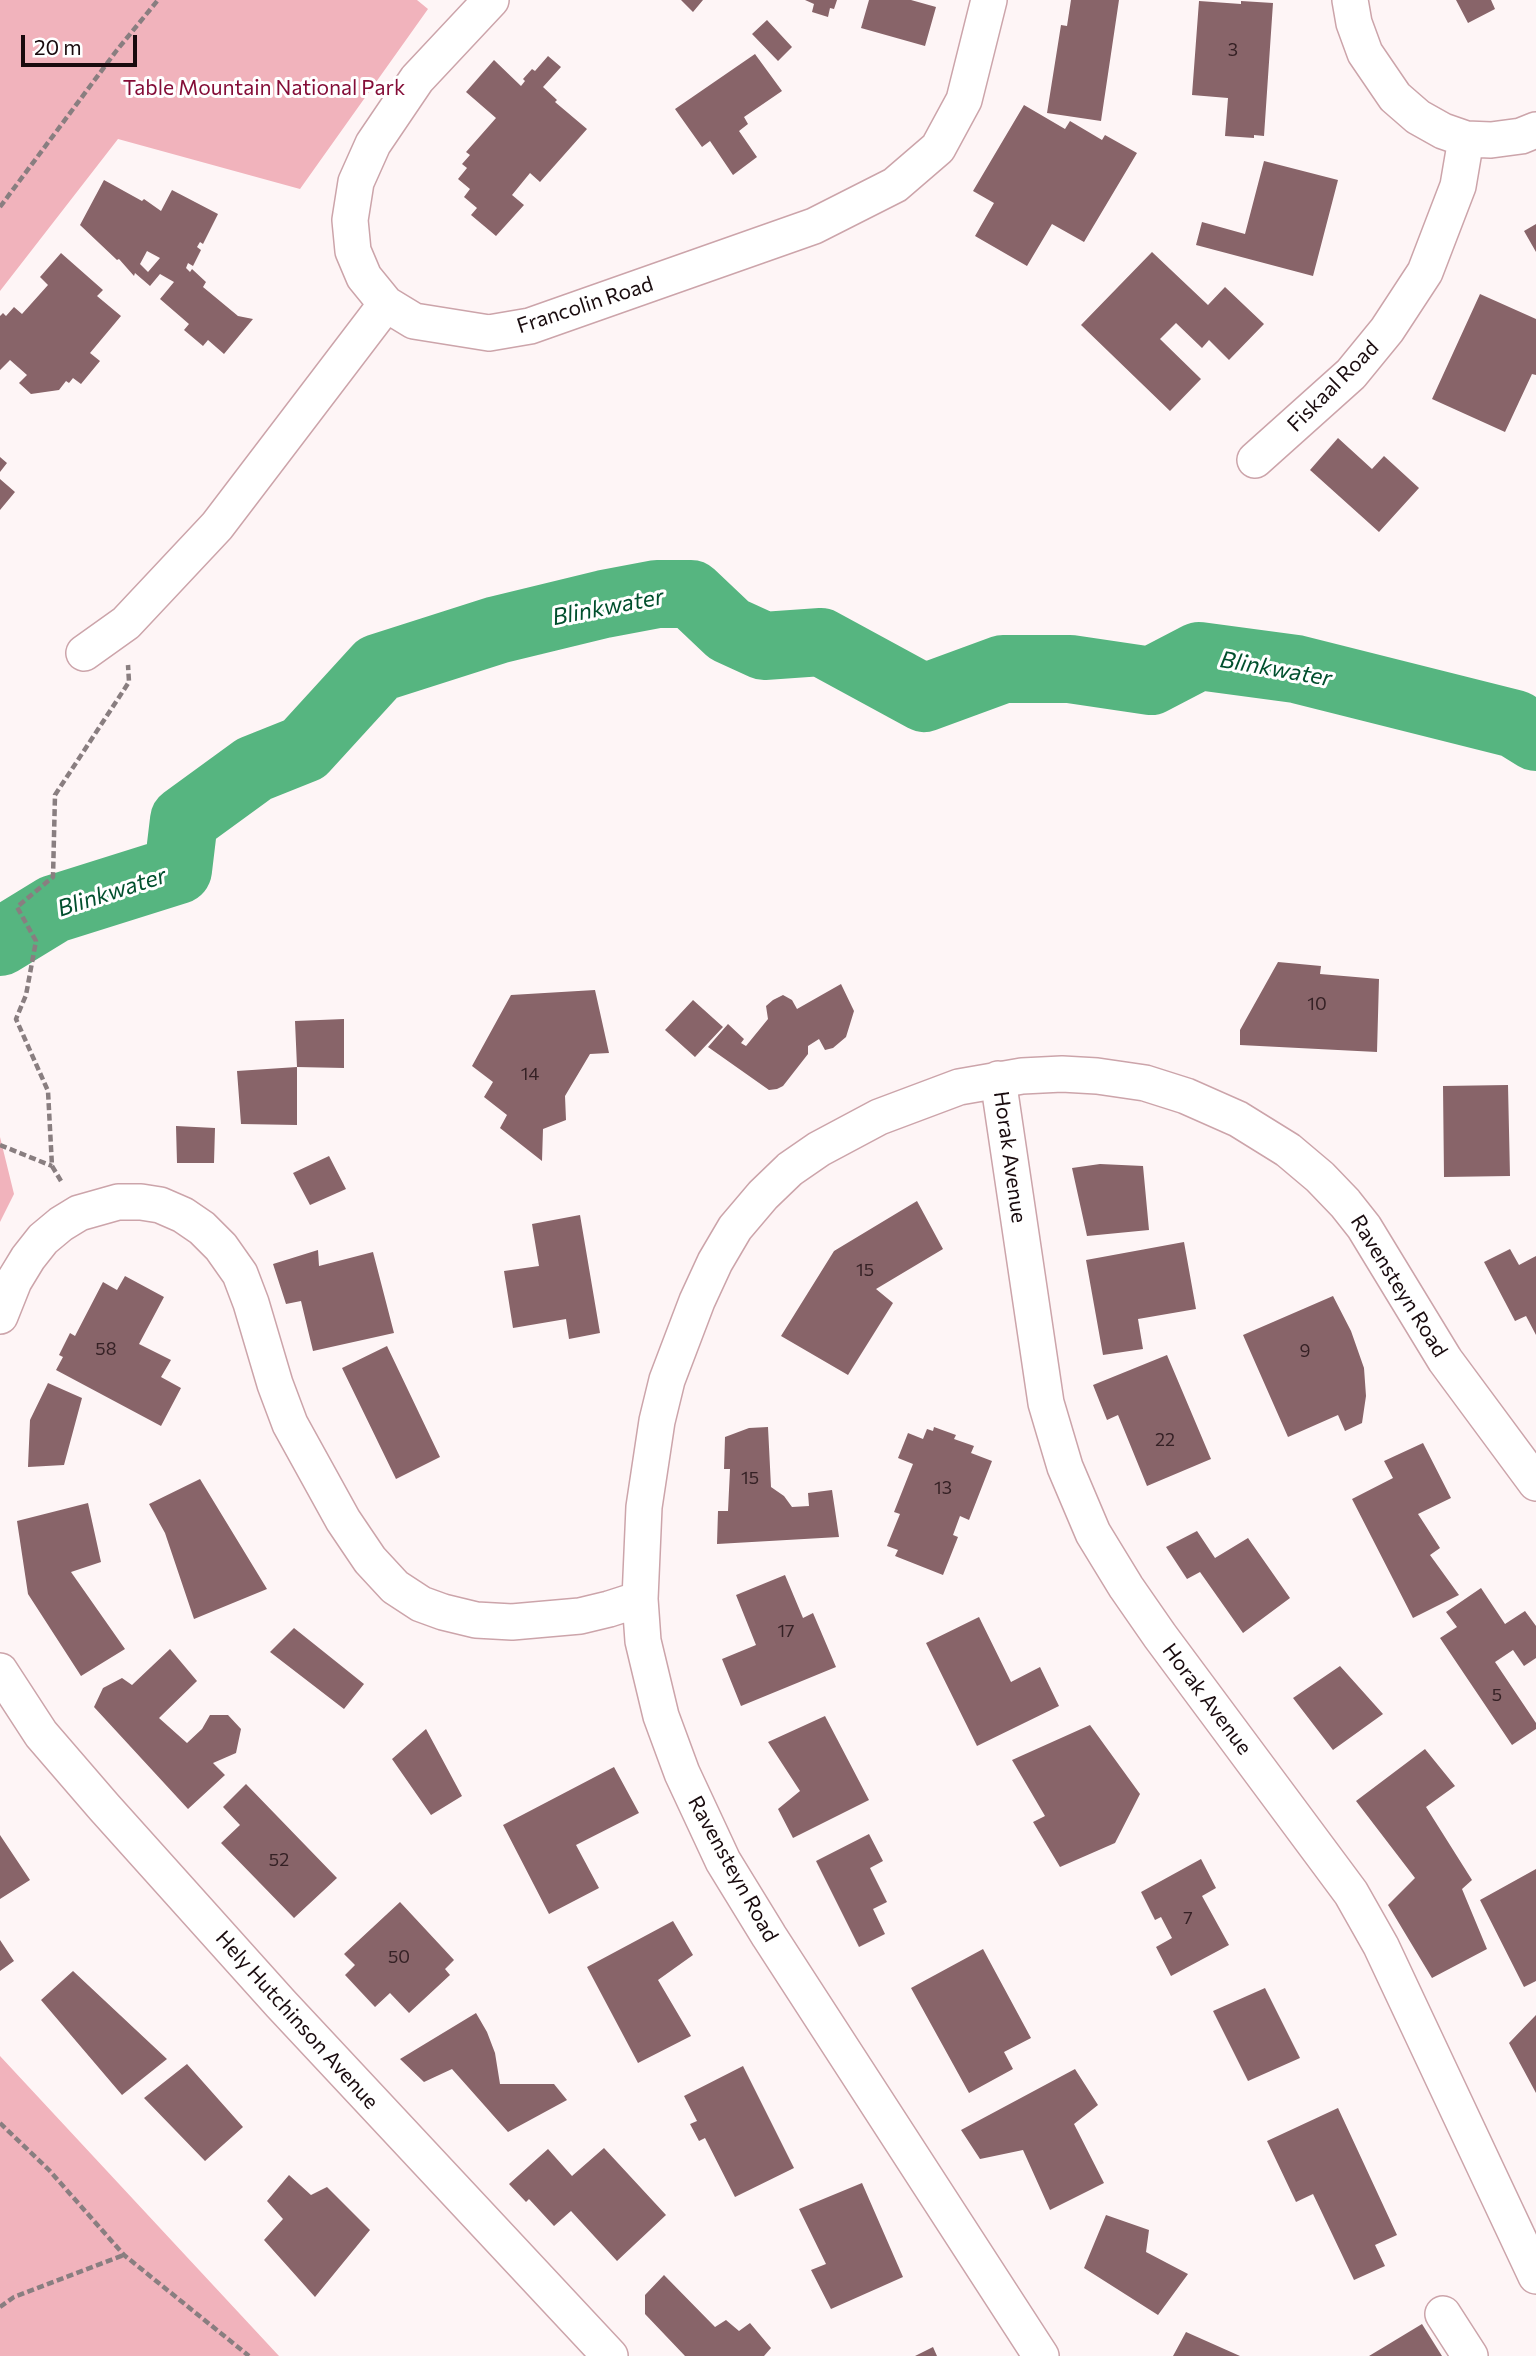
<!DOCTYPE html>
<style>
body{margin:0}
#map{position:relative;width:1536px;height:2356px;overflow:hidden;background:#fef5f6;font-family:Commissioner,sans-serif}
canvas{display:block}
.scale{position:absolute;left:21px;top:35px;width:116px;height:32px;box-sizing:border-box;border:4px solid #190b0e;border-top:0;padding-left:9px;font-size:21px;line-height:24px;white-space:nowrap;color:#190b0e;-webkit-text-stroke:5px #fff;paint-order:stroke}
</style>
<div id="map">
<canvas width="1536" height="2356"></canvas>
<div class="scale">20 m</div>
</div>
<script>
const c = document.querySelector('canvas').getContext('2d');
c.lineJoin = 'round';
function fillPath(path, color) { c.fillStyle = color; c.fill(path, 'evenodd'); }
const toPath = rows => new Path2D(rows.map(r => 'M' + r).join(''));
function trace(path, color, width, dash) { c.strokeStyle = color; c.lineWidth = width; c.lineCap = dash ? 'butt' : 'round'; c.setLineDash(dash || []); c.stroke(path); }
function drawText(font, color, halo, rows, align = 'center') {
  c.font = font + ' Commissioner,sans-serif'; c.lineWidth = 6; c.setLineDash([]); c.textBaseline = 'middle'; c.strokeStyle = halo; c.fillStyle = color; for (const [text, x, y, turn = 0] of rows) {
    c.save(); c.translate(x, y); c.rotate((+turn || 0) * Math.PI / 180); c.textAlign = isNaN(turn) ? turn : align; if (halo) c.strokeText(text, 0, 0); c.fillText(text, 0, 0); c.restore();
  }
}
fillPath(toPath([
 [0,0,417,0,428,9,300,189,118,139,0,291],
 [0,1137,14,1194,0,1222],
 [0,2056,279,2356,0,2356]
]), '#f1b3bc');
trace(toPath([
 [0,942,54,909,178,870,184,820,254,769,304,749,378,668,497,630,604,604,657,594,691,594,729,630,764,646,821,642,924,698,1003,669,1070,669,1151,681,1199,656,1296,669,1515,724,1536,737]
]), '#56b580', 68);
fillPath(toPath([
 [681,0,703,0,693,12],
 [805,0,837,0,834,9,830,8,828,17,812,12,814,4],
 [869,0,911,0,936,7,925,46,861,28],
 [1071,0,1119,0,1101,121,1047,113,1061,25,1067,26],
 [1456,0,1491,0,1495,9,1468,23],
 [1199,1,1241,4,1241,1,1273,3,1264,136,1254,135,1254,138,1225,136,1228,98,1192,95],
 [767,20,792,47,778,61,752,34],
 [755,54,782,91,744,117,748,124,739,131,757,157,733,175,710,141,702,147,675,109],
 [548,56,561,67,543,87,557,100,555,102,587,129,540,182,530,173,512,195,524,205,496,236,471,215,477,208,464,197,470,189,458,179,467,168,462,164,470,155,466,152,496,118,466,92,494,60,521,86,525,81,523,79,532,69,535,71],
 [1024,105,1065,129,1070,121,1102,140,1105,135,1137,153,1084,242,1052,224,1027,266,975,236,994,203,973,191],
 [1264,161,1338,180,1313,276,1196,245,1202,222,1245,234],
 [104,180,142,201,144,199,161,211,172,190,218,214,203,244,200,242,197,247,201,250,193,266,188,263,186,268,190,272,192,269,206,282,203,287,238,316,253,319,224,354,208,340,203,346,184,330,189,324,160,299,174,282,160,274,150,286,135,273,134,276,119,259,117,260,80,225],
 [147,251,160,258,148,272,140,264],
 [1536,224,1536,252,1524,231],
 [1152,252,1208,305,1225,287,1264,324,1229,360,1209,340,1202,348,1176,323,1160,339,1201,379,1170,411,1081,325],
 [61,253,103,290,97,296,121,316,90,353,100,361,81,384,73,378,69,383,66,381,59,390,31,394,19,383,27,375,10,360,0,370,0,316,3,313,6,316,14,307,22,314,48,285,40,277],
 [1480,294,1536,319,1536,375,1532,374,1505,432,1432,399],
 [1338,438,1372,469,1384,456,1419,488,1379,532,1310,470],
 [0,457,7,463,0,472],
 [0,479,15,492,0,510],
 [1278,962,1321,966,1320,974,1379,979,1377,1052,1240,1045,1240,1030],
 [841,984,854,1011,846,1037,833,1048,825,1050,819,1039,808,1046,808,1054,783,1086,777,1089,769,1090,708,1047,728,1024,744,1039,741,1043,746,1046,768,1019,766,1006,773,1000,783,995,792,1000,797,1009],
 [595,990,609,1053,590,1054,565,1096,566,1120,543,1129,542,1161,500,1128,507,1115,484,1097,493,1082,472,1066,511,995],
 [693,1000,723,1027,695,1057,665,1030],
 [344,1019,344,1068,297,1067,295,1021],
 [297,1067,297,1125,241,1124,237,1071],
 [1508,1085,1510,1176,1444,1177,1443,1086],
 [176,1126,215,1128,214,1163,177,1163],
 [329,1156,346,1189,310,1205,293,1173],
 [1100,1164,1143,1166,1149,1230,1087,1236,1072,1168],
 [917,1201,943,1249,876,1289,893,1303,848,1375,781,1336,834,1251],
 [580,1215,600,1333,569,1339,566,1319,513,1328,504,1271,539,1266,532,1224],
 [1184,1242,1196,1309,1138,1319,1143,1349,1103,1355,1086,1260],
 [1510,1249,1519,1265,1536,1256,1536,1335,1526,1316,1515,1321,1484,1262],
 [318,1250,319,1266,373,1252,394,1333,313,1351,301,1301,286,1304,273,1264],
 [125,1276,164,1297,139,1344,171,1360,161,1377,181,1388,161,1426,56,1370,63,1357,59,1355,70,1333,75,1336,103,1282,117,1290],
 [1333,1296,1351,1331,1364,1368,1366,1396,1362,1423,1345,1431,1338,1415,1288,1437,1243,1335],
 [387,1346,440,1457,396,1479,342,1368],
 [1167,1355,1211,1459,1147,1486,1118,1415,1107,1420,1093,1385],
 [48,1383,82,1398,64,1465,28,1467,30,1420],
 [768,1427,771,1487,784,1496,792,1507,809,1506,808,1493,832,1490,839,1537,717,1544,718,1511,728,1511,730,1469,724,1469,725,1437,749,1428],
 [934,1427,956,1435,954,1439,974,1446,971,1453,992,1461,969,1520,960,1516,953,1535,958,1537,943,1575,895,1556,898,1550,887,1546,900,1514,894,1512,913,1464,898,1458,908,1433,923,1439,927,1429,933,1431],
 [1423,1443,1451,1498,1418,1514,1440,1548,1430,1555,1459,1595,1413,1618,1352,1499,1393,1478,1384,1461],
 [200,1479,267,1589,194,1619,165,1533,149,1504],
 [88,1503,101,1562,71,1572,125,1649,81,1676,28,1594,17,1521],
 [1197,1531,1215,1558,1248,1538,1290,1598,1243,1633,1200,1572,1187,1579,1166,1547],
 [785,1575,803,1618,813,1613,836,1667,741,1706,722,1659,756,1645,736,1595],
 [1481,1588,1505,1624,1525,1611,1536,1626,1536,1658,1524,1666,1513,1650,1495,1662,1536,1723,1536,1729,1512,1745,1440,1638,1457,1627,1446,1612],
 [979,1617,1011,1682,1040,1667,1059,1706,977,1746,926,1643],
 [294,1628,364,1684,344,1709,270,1652],
 [170,1649,197,1681,159,1718,187,1743,202,1729,210,1715,228,1715,241,1729,236,1753,213,1763,225,1775,188,1809,94,1707,103,1688,122,1678,132,1685],
 [1340,1666,1383,1714,1333,1750,1293,1698],
 [825,1716,869,1800,793,1838,778,1809,800,1791,768,1742],
 [1090,1725,1140,1794,1115,1843,1060,1867,1033,1822,1045,1816,1012,1760],
 [426,1729,462,1796,431,1815,392,1759],
 [1425,1749,1455,1786,1426,1807,1472,1880,1462,1889,1487,1949,1432,1978,1388,1905,1415,1878,1356,1801],
 [614,1767,639,1813,576,1845,599,1888,549,1914,503,1825],
 [246,1784,337,1878,294,1918,221,1843,240,1825,223,1807],
 [869,1834,883,1861,870,1868,887,1902,873,1909,885,1934,859,1947,816,1861],
 [0,1835,30,1880,0,1899],
 [1201,1859,1216,1888,1202,1896,1229,1945,1171,1976,1156,1947,1172,1938,1161,1917,1155,1920,1141,1892],
 [1536,1869,1536,1981,1524,1987,1480,1900],
 [400,1902,454,1960,445,1969,450,1975,409,2013,390,1993,375,2007,345,1975,355,1965,344,1954],
 [673,1921,693,1955,658,1980,691,2036,638,2063,587,1967],
 [0,1940,14,1961,0,1971],
 [983,1949,1031,2038,1004,2052,1013,2069,969,2093,911,1988],
 [73,1971,167,2059,122,2095,41,2000],
 [1265,1988,1300,2058,1248,2081,1213,2011],
 [476,2013,487,2032,495,2053,500,2084,554,2084,567,2100,508,2132,452,2069,424,2082,400,2059],
 [1536,2015,1536,2093,1509,2043],
 [187,2064,243,2127,205,2161,144,2098],
 [743,2066,794,2168,735,2197,705,2138,699,2141,690,2124,697,2121,684,2096],
 [1075,2069,1098,2105,1074,2124,1104,2183,1050,2210,1023,2150,980,2159,961,2130],
 [1338,2108,1397,2235,1375,2245,1385,2266,1354,2280,1313,2194,1296,2202,1267,2141],
 [604,2148,666,2215,617,2261,571,2211,554,2226,529,2199,526,2202,509,2184,548,2149,572,2176],
 [289,2175,311,2195,327,2187,370,2230,315,2297,264,2240,283,2219,267,2201],
 [862,2183,903,2277,831,2309,811,2270,826,2264,799,2209],
 [1106,2215,1149,2230,1146,2252,1188,2274,1158,2315,1084,2268],
 [664,2275,715,2327,726,2320,739,2331,750,2323,771,2348,764,2356,685,2356,645,2314,645,2295],
 [1422,2324,1442,2356,1369,2356],
 [1186,2332,1240,2356,1173,2356],
 [933,2347,937,2356,915,2356]
]), '#886469');
const minor = toPath([
 [491,0,417,79,373,144,356,182,350,220,353,251,364,277,386,304,414,321,489,333,530,326,814,226,895,185,938,148,964,100,989,0],
 [1350,0,1354,23,1365,53,1395,97,1418,117,1443,131,1466,139,1491,140,1521,136,1536,130],
 [1255,460,1351,374,1387,330,1425,272,1458,186,1466,139],
 [84,653,126,623,217,526,386,304],
 [998,1079,1046,1403,1065,1467,1093,1533,1126,1587,1160,1636,1351,1893,1381,1946,1536,2276],
 [0,1316,14,1281,28,1258,43,1239,61,1224,79,1213,118,1202,141,1202,160,1205,183,1215,202,1228,221,1247,240,1274,251,1303,275,1384,290,1424,343,1520,370,1560,395,1587,421,1604,443,1612,476,1620,512,1622,580,1616,609,1609,640,1599],
 [0,1671,41,1734,104,1807,281,2004,610,2356],
 [1443,2314,1470,2356],
 [1041,2356,769,1936,723,1861,682,1773,661,1716,643,1641,640,1599,644,1507,657,1421,667,1380,697,1301,715,1262,735,1228,763,1195,790,1169,819,1149,879,1117,959,1087,1022,1076,1062,1074,1097,1076,1145,1083,1186,1096,1238,1119,1288,1150,1320,1177,1345,1203,1364,1227,1445,1360,1536,1483]
]);
trace(minor, '#cca4aa', 38);
trace(toPath([
 [0,207,117,50,158,0],
 [0,1145,52,1166],
 [61,1181,52,1166,48,1091,16,1019,26,995,36,941,17,907,53,877,55,795,129,682,128,665],
 [0,2123,49,2170,124,2255,249,2356],
 [0,2307,14,2297,124,2255]
]), '#897e80', 4.5, [7, 3.5]);
trace(minor, '#fff', 35);
drawText('18px', '#352125', null, [
 ["3",1233,50],
 ["10",1317,1004],
 ["14",530,1074],
 ["15",865,1270],
 ["58",106,1349],
 ["9",1305,1351],
 ["22",1165,1440],
 ["15",750,1478],
 ["13",943,1488],
 ["17",786,1631],
 ["5",1497,1695],
 ["52",279,1860],
 ["7",1188,1918],
 ["50",399,1957]
]);
drawText('21px', '#840d37', '#fff', [
 ["Table Mountain National Park",264,88]
]);
drawText('21px', '#190b0e', '#fff', [
 ["Francolin Road",585,305,-18],
 ["Fiskaal Road",1333,386,-45],
 ["Horak Avenue",1010,1157,82],
 ["Ravensteyn Road",1399,1286,58],
 ["Horak Avenue",1207,1699,53],
 ["Ravensteyn Road",733,1869,61],
 ["Hely Hutchinson Avenue",297,2020,48]
]);
drawText('italic 23px', '#004f2d', '#fff', [
 ["Blinkwater",608,607,-11],
 ["Blinkwater",1276,669,10],
 ["Blinkwater",112,892,-18]
]);
</script>
